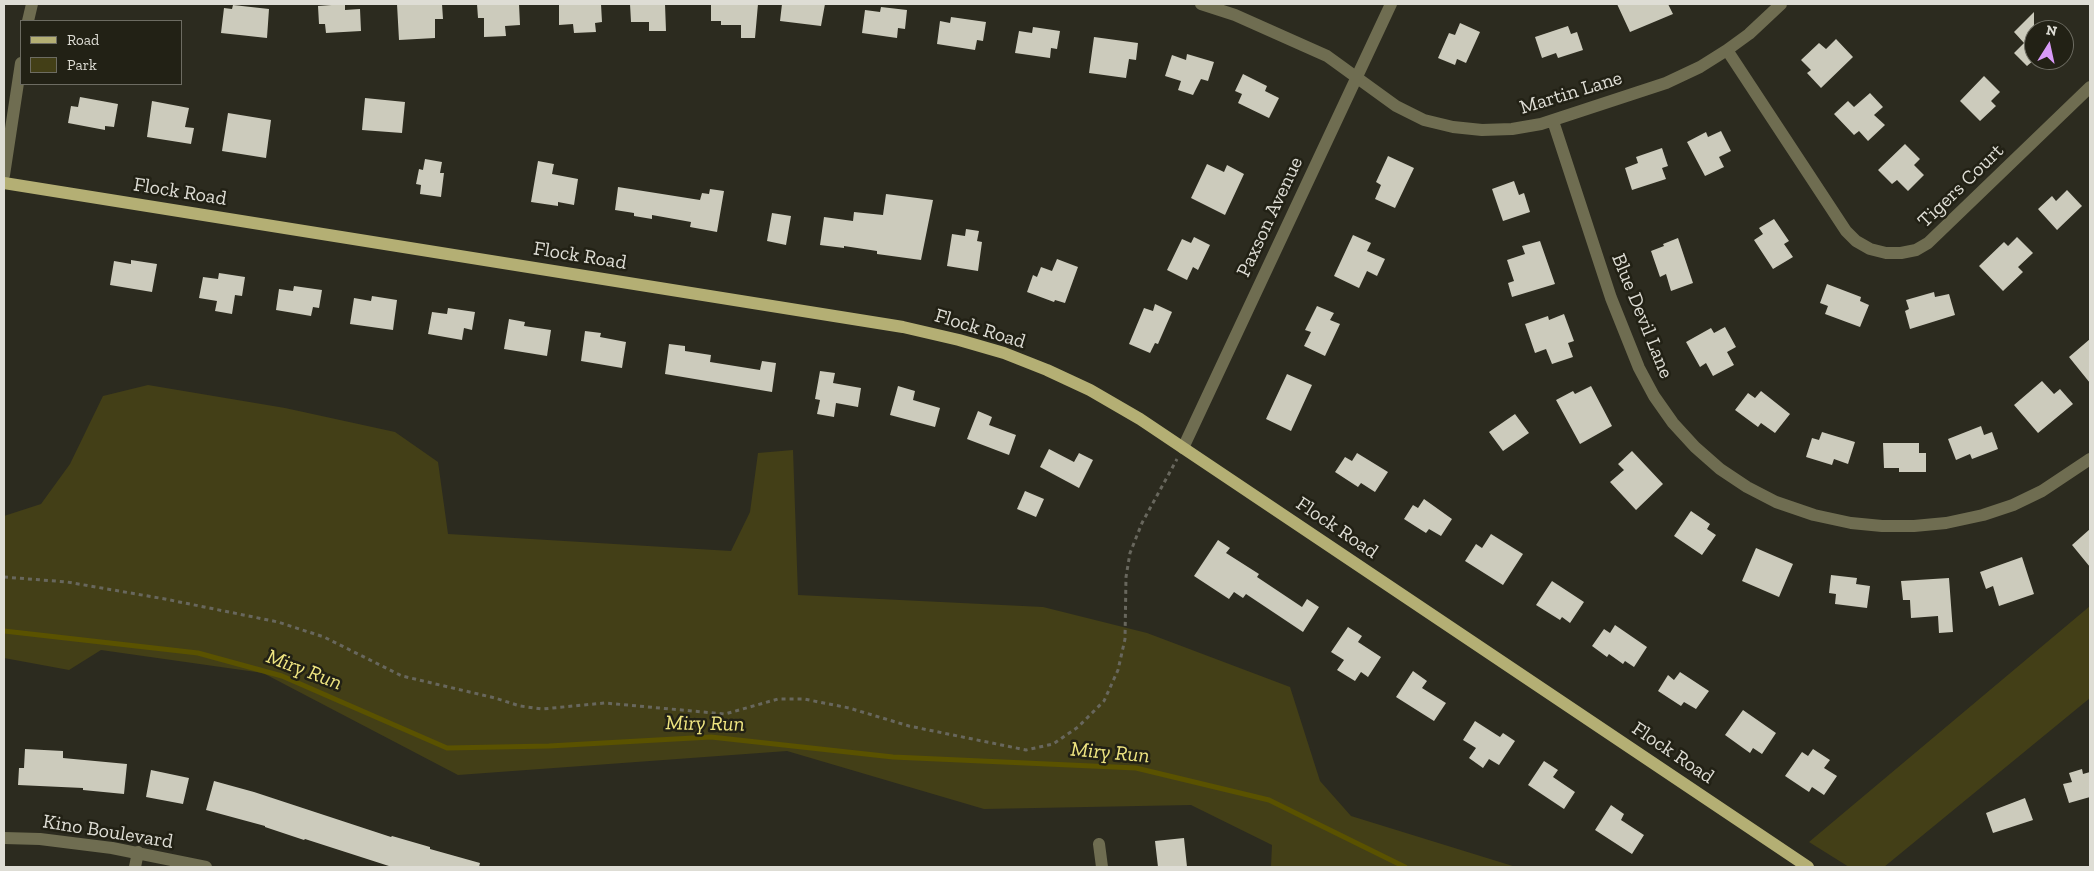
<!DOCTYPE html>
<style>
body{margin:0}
#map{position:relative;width:2094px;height:871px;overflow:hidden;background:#2c2b1f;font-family:"Zilla Slab",serif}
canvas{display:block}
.frame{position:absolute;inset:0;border:5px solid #deddd5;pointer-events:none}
.legend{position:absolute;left:20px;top:20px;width:162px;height:65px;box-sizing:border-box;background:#222115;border:1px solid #6d6c62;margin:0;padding:6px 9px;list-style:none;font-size:15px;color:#deddd5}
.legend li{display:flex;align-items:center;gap:10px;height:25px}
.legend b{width:25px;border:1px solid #6d6c62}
.north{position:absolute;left:2024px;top:20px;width:50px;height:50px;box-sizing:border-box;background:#222115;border:1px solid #6d6c62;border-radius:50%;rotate:10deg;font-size:14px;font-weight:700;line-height:20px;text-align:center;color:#deddd5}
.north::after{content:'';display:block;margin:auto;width:18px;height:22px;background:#d89af8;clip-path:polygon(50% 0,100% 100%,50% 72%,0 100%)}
</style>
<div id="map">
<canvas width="2094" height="871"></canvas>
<div class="frame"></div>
<ul class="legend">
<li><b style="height:6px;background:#b4af74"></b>Road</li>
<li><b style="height:14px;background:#433f17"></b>Park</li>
</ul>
<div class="north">N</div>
</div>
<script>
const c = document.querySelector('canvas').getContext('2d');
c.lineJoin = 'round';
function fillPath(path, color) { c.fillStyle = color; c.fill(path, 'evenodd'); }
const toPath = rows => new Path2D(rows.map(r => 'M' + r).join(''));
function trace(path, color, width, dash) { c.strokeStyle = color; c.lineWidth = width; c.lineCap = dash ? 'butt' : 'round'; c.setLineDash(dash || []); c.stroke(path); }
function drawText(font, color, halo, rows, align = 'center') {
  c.font = font + ' "Zilla Slab",serif'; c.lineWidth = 5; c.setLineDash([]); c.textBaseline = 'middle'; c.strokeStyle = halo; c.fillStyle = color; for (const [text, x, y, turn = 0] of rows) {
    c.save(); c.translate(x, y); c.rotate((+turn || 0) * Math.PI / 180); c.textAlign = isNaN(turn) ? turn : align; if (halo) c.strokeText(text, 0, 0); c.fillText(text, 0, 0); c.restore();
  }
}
fillPath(toPath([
 [148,385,285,408,395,432,438,462,448,534,731,551,750,512,758,453,793,450,798,595,1043,607,1147,633,1290,687,1320,781,1351,816,1516,867,1271,867,1272,845,1191,805,984,809,787,751,458,775,263,673,101,650,69,670,4,658,4,516,41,504,70,464,103,396],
 [2090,606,2090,698,1884,867,1849,867,1809,842]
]), '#433f17');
trace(toPath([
 [4,631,198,653,282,676,447,748,549,746,711,737,893,757,1136,768,1269,800,1405,867]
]), '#5a5200', 5);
fillPath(toPath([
 [345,4,345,10,360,9,361,31,326,33,325,24,319,24,318,6],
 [397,4,442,4,443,19,435,19,435,38,399,40],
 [477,4,519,4,520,25,505,26,506,36,484,37,484,18,478,18],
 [559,4,601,4,602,22,595,23,596,32,574,33,573,24,559,25],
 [630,4,665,4,666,31,649,31,649,22,631,22],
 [711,4,758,4,755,38,741,38,741,25,721,25,721,21,711,21],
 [782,4,825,4,821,26,780,21],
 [1617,4,1668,4,1673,14,1630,32],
 [233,5,269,9,267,38,221,33,224,8,232,9],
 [881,7,907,10,905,29,898,28,897,38,862,33,865,10,880,12],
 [2034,12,2034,60,2027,66,2014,53,2024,43,2014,32],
 [951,17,986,22,983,41,977,40,975,50,937,44,940,21,950,23],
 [1460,23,1480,32,1466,63,1457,59,1455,65,1438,58,1449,33,1455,35],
 [1568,26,1571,34,1577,32,1583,50,1558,58,1556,53,1542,58,1535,37],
 [1033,27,1060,31,1057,49,1051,48,1050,58,1015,53,1019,31,1032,33],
 [1094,37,1138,43,1136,60,1129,59,1126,78,1089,73],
 [1836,39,1853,57,1821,88,1807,73,1811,70,1801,60,1819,43,1826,49],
 [1187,54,1214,62,1208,81,1201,79,1193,95,1178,90,1181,81,1165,76,1172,55,1186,60],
 [1243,74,1267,86,1265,91,1279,98,1269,118,1238,103,1242,94,1235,91],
 [1984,76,2000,92,1991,101,1996,106,1980,121,1960,101],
 [1870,93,1883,107,1874,115,1885,125,1868,141,1859,131,1854,135,1834,114,1848,101,1854,107],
 [80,97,118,104,114,127,105,126,105,130,68,123,71,106,78,107],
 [365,98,405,102,402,133,362,130],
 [152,101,189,108,185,127,194,128,191,144,147,137],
 [228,113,271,120,266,158,222,151],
 [1721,131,1731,151,1719,157,1724,167,1705,176,1687,142,1706,132,1708,137],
 [1905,144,1920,159,1914,165,1924,175,1908,191,1897,180,1892,184,1878,170],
 [1662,148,1668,166,1662,168,1666,179,1632,190,1625,168,1638,163,1636,157],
 [1388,156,1414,168,1395,208,1375,199,1381,185,1376,182],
 [425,159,442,162,440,173,444,173,441,197,420,194,421,185,416,184,419,169,423,170],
 [538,161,554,164,552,174,578,179,574,205,558,202,558,206,531,202],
 [1207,164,1224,172,1227,165,1244,174,1225,215,1191,198],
 [1514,181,1519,195,1524,193,1530,212,1503,221,1492,189],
 [618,187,700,200,702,193,709,194,710,189,724,191,717,232,690,227,691,222,652,215,652,219,634,216,634,213,615,210],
 [2067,190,2082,206,2057,230,2038,209,2052,196,2056,201],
 [886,194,933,200,921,260,877,254,877,251,844,246,844,248,820,245,824,217,853,221,854,212,883,215],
 [772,213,791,216,786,245,767,241],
 [1774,219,1789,241,1784,244,1793,257,1773,269,1754,240,1763,234,1759,228],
 [966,229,979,231,977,241,982,242,978,271,947,266,952,234,965,236],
 [1353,235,1371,243,1367,251,1385,259,1377,276,1367,271,1359,288,1334,276],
 [1194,237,1210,245,1198,270,1193,267,1187,280,1167,270,1182,239,1191,243],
 [2017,237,2033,253,2018,267,2023,272,2003,291,1979,266,2004,242,2008,246],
 [1678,238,1693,283,1671,291,1666,274,1660,277,1651,251,1664,246,1663,244],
 [1540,241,1555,284,1512,297,1508,283,1514,281,1507,260,1525,254,1522,246],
 [1057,259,1078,267,1065,303,1055,300,1054,302,1027,292,1033,275,1037,277,1041,267,1052,271],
 [131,260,157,264,152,292,110,285,114,261,131,264],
 [219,273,245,277,242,296,235,295,232,314,215,311,217,301,199,298,203,277,218,279],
 [1827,284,1861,297,1860,301,1869,305,1860,327,1825,314,1828,306,1820,303],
 [294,286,322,290,319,308,313,307,311,316,276,310,279,289,293,291],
 [1934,292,1935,297,1949,294,1955,315,1910,329,1905,311,1909,309,1906,300],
 [372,296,397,300,393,330,350,324,354,298,371,301],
 [1155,304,1172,312,1158,344,1155,343,1150,353,1129,344,1144,308,1153,311],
 [1317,306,1334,313,1330,320,1340,324,1325,356,1304,346,1311,332,1305,330],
 [448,308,475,312,472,330,464,328,462,340,428,334,432,312,447,314],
 [1564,314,1574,341,1568,343,1573,357,1552,364,1546,349,1535,353,1525,324,1548,316,1549,320],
 [509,319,525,322,524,326,551,330,547,356,504,349],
 [1725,327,1736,347,1727,352,1734,365,1713,376,1706,363,1700,367,1686,342,1711,328,1714,333],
 [585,331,601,333,600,337,626,342,622,368,581,361],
 [2090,339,2090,383,2069,357],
 [669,344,685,346,685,351,711,355,710,362,760,370,762,361,776,363,772,392,665,374],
 [820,371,835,373,833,383,861,388,858,407,836,403,834,417,817,414,820,400,815,399],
 [1287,374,1312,385,1291,431,1266,419],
 [2042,381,2054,394,2060,389,2073,404,2038,433,2014,405],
 [898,386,915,391,913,400,940,408,935,427,890,415],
 [1591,386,1612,426,1580,444,1556,400,1573,391,1575,394],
 [1761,391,1790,414,1775,433,1761,423,1758,427,1735,410,1748,393,1755,398],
 [978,411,992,417,989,425,1016,435,1009,455,967,439],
 [1515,414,1529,433,1503,451,1489,432],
 [1981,426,1984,435,1992,432,1998,449,1972,459,1970,454,1956,460,1948,439],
 [1822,432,1855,442,1848,464,1834,459,1832,465,1806,457,1812,438,1819,440],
 [1883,443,1919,443,1919,453,1926,453,1926,472,1899,472,1899,468,1884,468],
 [1049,449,1074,462,1079,453,1093,460,1079,488,1040,467],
 [1632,451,1663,484,1636,510,1610,482,1624,470,1618,464],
 [1357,453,1388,472,1375,492,1361,483,1358,487,1335,472,1345,457,1352,461],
 [1025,491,1044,499,1036,517,1017,509],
 [1424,499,1452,519,1441,536,1429,529,1426,533,1404,519,1413,505,1418,508],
 [1691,511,1710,524,1707,529,1716,535,1702,555,1674,536],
 [2090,529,2090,567,2072,545],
 [1491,534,1523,554,1503,585,1465,561,1476,544,1482,548],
 [1218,540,1230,548,1226,553,1259,574,1257,577,1302,607,1307,599,1319,607,1303,632,1246,594,1243,598,1234,592,1229,599,1194,576],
 [1756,548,1793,564,1779,597,1742,581],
 [2022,557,2034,594,1999,606,1993,586,1986,589,1980,572],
 [1831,575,1857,578,1856,584,1870,586,1867,608,1835,604,1836,594,1829,593],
 [1949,578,1953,632,1939,633,1938,616,1911,618,1910,600,1903,600,1901,581],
 [1552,581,1584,602,1570,623,1562,617,1560,620,1536,605],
 [1615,625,1647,647,1634,667,1625,661,1623,664,1609,654,1607,657,1592,646,1604,629,1610,633],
 [1348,627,1362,636,1358,642,1381,657,1368,677,1361,672,1355,681,1337,670,1344,660,1331,652],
 [1413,671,1427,681,1422,688,1446,703,1434,721,1396,697],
 [1680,672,1709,691,1696,709,1684,702,1681,706,1658,691,1668,675,1674,680],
 [1743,710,1776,733,1762,754,1753,748,1750,753,1725,735],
 [1475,721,1500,737,1503,733,1515,741,1499,765,1489,759,1483,768,1469,758,1476,748,1463,740],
 [25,749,63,751,63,758,127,764,124,794,83,790,83,788,18,785,19,768,24,768],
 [1813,749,1830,760,1824,768,1837,776,1824,795,1812,787,1809,792,1785,776,1802,752,1808,756],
 [1544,761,1558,770,1553,777,1575,792,1564,809,1528,785],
 [2082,769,2083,774,2090,772,2090,797,2069,803,2063,784,2072,782,2069,773],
 [151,770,189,778,183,804,146,797],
 [214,781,254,792,391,837,392,836,430,847,430,849,480,863,479,867,392,867,305,839,304,840,265,827,265,826,206,810],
 [2025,798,2033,820,1993,833,1986,813],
 [1611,805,1624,814,1621,820,1644,835,1632,854,1595,830],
 [1184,838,1187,867,1158,867,1155,841]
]), '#cccbbc');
trace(toPath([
 [4,577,67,582,165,599,278,622,324,637,402,676,495,698,520,706,542,709,605,703,725,714,778,699,804,699,849,708,909,726,1026,750,1053,744,1078,727,1104,701,1118,670,1125,639,1126,577,1130,553,1142,523,1177,459]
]), '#68675d', 3, [4, 4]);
trace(toPath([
 [1201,4,1235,15,1327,56,1396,106,1424,120,1453,127,1482,130,1512,129,1541,124,1666,83,1700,67,1727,50,1749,34,1781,4],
 [28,21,32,4],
 [1727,50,1846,231,1856,241,1870,249,1886,253,1901,253,1916,250,1928,243,2090,87],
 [1553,121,1611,298,1639,368,1654,396,1673,423,1695,447,1720,469,1747,487,1776,502,1814,515,1851,523,1882,526,1914,526,1946,523,1983,515,2013,505,2042,491,2090,459],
 [4,175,21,63],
 [1183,448,1391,4],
 [4,838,40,839,112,848,206,867],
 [1099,844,1102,867],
 [135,867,138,852]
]), '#6f6d51', 12);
trace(toPath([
 [4,183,903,327,959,340,1004,353,1047,370,1090,390,1140,419,1808,867]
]), '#b4af74', 12);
drawText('20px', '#deddd5', '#222115', [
 ["Martin Lane",1571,93,-17],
 ["Tigers Court",1961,186,-44],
 ["Flock Road",180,192,9],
 ["Paxson Avenue",1270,217,-65],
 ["Flock Road",580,256,9],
 ["Blue Devil Lane",1642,316,68],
 ["Flock Road",980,329,17],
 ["Flock Road",1337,528,34],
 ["Flock Road",1673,753,34],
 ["Kino Boulevard",108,832,9]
]);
drawText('italic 21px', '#efe581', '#222115', [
 ["Miry Run",304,670,21],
 ["Miry Run",705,724,1],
 ["Miry Run",1110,753,5]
]);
</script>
